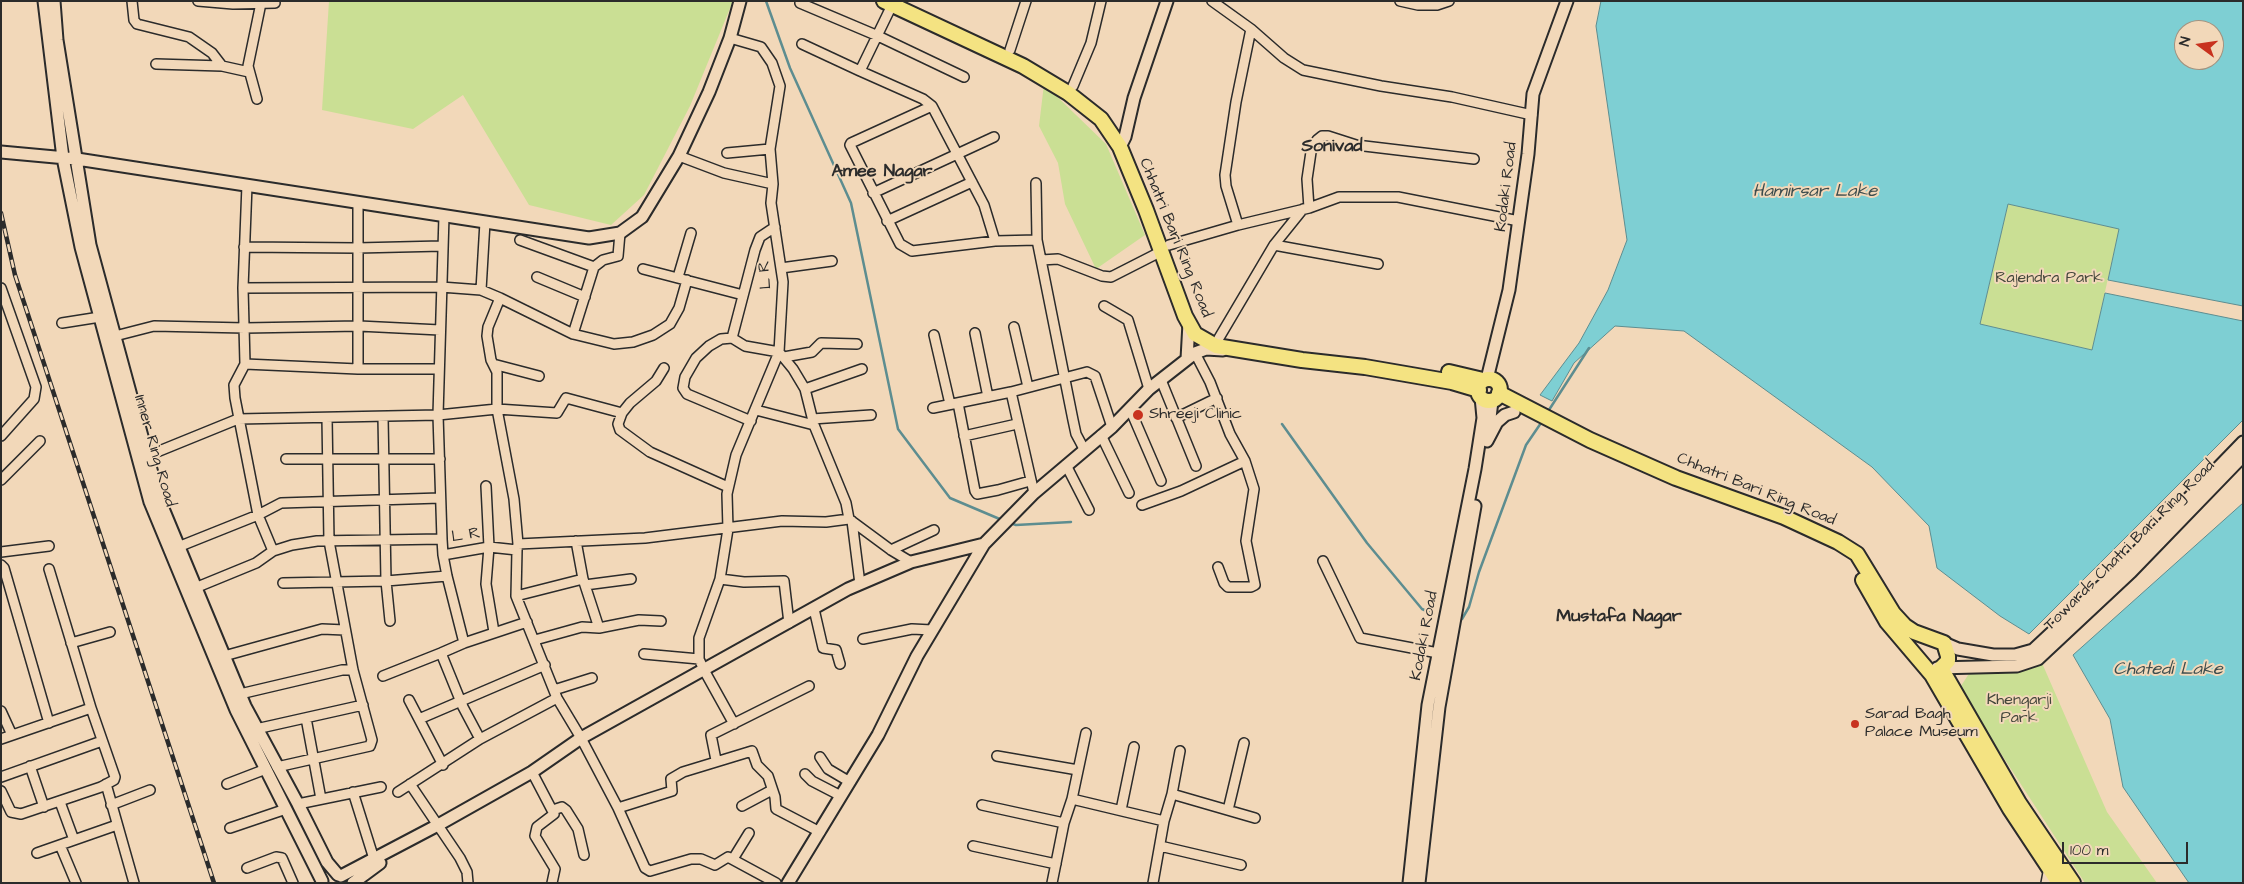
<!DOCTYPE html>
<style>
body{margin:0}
#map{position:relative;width:2244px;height:884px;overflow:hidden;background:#f2d8b9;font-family:"Architects Daughter",sans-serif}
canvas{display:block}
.frame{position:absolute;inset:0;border:2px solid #2b2b2b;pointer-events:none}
.north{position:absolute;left:2174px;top:20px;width:50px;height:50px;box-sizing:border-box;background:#f2d8b9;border:1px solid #a29380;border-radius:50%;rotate:284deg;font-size:14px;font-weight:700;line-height:20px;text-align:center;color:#2b2b2b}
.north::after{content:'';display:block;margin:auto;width:18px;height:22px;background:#c8321e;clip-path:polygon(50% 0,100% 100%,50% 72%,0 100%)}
.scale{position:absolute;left:2062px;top:842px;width:126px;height:22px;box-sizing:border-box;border:2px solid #2b2b2b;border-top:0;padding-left:6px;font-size:15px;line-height:18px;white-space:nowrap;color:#2b2b2b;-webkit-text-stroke:4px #f2d8b9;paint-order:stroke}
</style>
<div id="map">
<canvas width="2244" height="884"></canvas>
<div class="frame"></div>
<div class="north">N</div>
<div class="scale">100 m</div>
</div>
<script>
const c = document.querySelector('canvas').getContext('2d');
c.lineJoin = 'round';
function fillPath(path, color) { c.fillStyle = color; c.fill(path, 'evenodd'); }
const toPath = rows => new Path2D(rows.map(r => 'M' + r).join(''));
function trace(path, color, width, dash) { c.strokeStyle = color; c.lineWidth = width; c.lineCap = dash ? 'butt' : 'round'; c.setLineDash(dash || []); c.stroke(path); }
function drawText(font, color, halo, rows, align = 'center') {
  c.font = font + ' "Architects Daughter",sans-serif'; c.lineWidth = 4; c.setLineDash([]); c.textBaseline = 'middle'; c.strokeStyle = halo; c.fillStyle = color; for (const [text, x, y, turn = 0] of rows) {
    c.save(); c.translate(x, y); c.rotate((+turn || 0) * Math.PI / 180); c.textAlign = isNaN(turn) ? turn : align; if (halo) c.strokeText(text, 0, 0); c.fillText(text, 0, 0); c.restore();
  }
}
fillPath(toPath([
 [329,1,733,1,690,106,644,195,611,225,529,205,463,95,413,129,322,110],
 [1044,84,1106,144,1145,235,1096,269,1065,204,1058,163,1039,126],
 [2008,204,2119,229,2092,350,1980,324],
 [2042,663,2107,812,2157,883,2085,883,1959,689,1972,669]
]), '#cadf94');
const water = toPath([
 [1601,1,2243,1,2243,306,2108,280,2119,229,2008,204,1980,324,2092,350,2105,293,2243,321,2243,420,2029,634,2000,616,1937,568,1929,526,1872,467,1684,331,1615,326,1574,363,1552,401,1540,395,1579,343,1608,290,1627,240,1596,26,1601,1],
 [2184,30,2214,30,2214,60,2184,60,2184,30],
 [2243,503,2243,883,2189,883,2123,787,2110,719,2073,655,2243,503]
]);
fillPath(water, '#7ecfd3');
trace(water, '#5d8d90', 1);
trace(toPath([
 [766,1,790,68,851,203,898,429,950,498,1002,520],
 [1547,413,1589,348],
 [1282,424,1367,543,1422,609,1433,614],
 [1010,523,1016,525,1071,522],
 [1462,619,1469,607,1479,572,1526,445,1543,420]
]), '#5d8d90', 2.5);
const street = toPath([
 [132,1,134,20,137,24,189,37,212,53,222,66,249,72],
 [198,1,233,4,275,3],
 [1212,1,1251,29,1284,58,1303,70,1381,86,1452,97,1532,115],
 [1400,1,1418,5,1437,5,1449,1],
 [800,3,878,36,964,77],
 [892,5,860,71,923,99,932,106,984,205,995,241],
 [730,38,761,47,772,63,780,86,770,149,773,184,771,203,783,282,779,352,736,455,727,494,728,529,720,579,699,638,699,659,704,670,734,724],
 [802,44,860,71],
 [1010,50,1026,1],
 [156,64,222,66],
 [1073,86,1091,43,1101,1],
 [257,99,248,66,261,3],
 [932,106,851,143,850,145,900,244,912,251,995,241,1037,240],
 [727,153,770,149],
 [679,156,724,173,773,184],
 [1036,183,1037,240,1073,420,1076,434,1084,449],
 [247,185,243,288,245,364,234,385,235,398,258,515,273,551],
 [873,193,994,137],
 [358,202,358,369],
 [1309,208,1307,179,1311,152,1317,140,1322,136,1328,136,1356,145,1474,159],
 [887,221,972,182],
 [1238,225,1226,186,1225,175,1236,102,1251,29],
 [520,240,594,267],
 [1169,245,1238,225,1309,208,1339,197,1398,197,1519,221],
 [1274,245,1378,264],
 [244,247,357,248,442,246],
 [1041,260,1058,259,1102,276,1111,277,1162,251],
 [781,268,832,261],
 [643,269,743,295],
 [537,277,585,297],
 [678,277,691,233],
 [1,288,36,387,34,399,1,436],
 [243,288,441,287,481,290,500,298,573,334,614,344,633,342,653,335,670,324,679,308,687,280],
 [481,290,485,222],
 [500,298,488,327,487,336,491,360,497,372,497,409,514,499,518,544],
 [1104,306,1128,320,1149,389],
 [62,323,100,317],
 [1014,327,1028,387],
 [975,333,988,397],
 [573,334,594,267,603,260,618,256,620,233],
 [934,335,950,404],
 [115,336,154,326,245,328,359,326,440,330],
 [732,338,755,250,760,237,775,227],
 [1219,338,1274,245,1303,209],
 [1195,353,1210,382,1230,434,1245,461,1254,489,1246,541,1255,585,1251,587,1228,587,1224,583,1218,567],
 [784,357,812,352,821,343,857,344],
 [245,364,358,369,439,369],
 [493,364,539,376],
 [664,368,656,381,630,403,622,413,618,424,620,430,650,452,728,487],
 [1161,380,1196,466],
 [805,389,862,369],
 [1011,392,1034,493],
 [958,403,975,491,977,494,998,490,1030,481],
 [933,408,1011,392,1087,372,1095,376,1112,427],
 [1130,409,1161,481],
 [756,410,814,425],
 [383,417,386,581,390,621],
 [1176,418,1217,398],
 [812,419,871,415],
 [751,421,687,394,683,388,685,377,696,358,709,346,721,339,732,338,745,346,779,352,793,369,805,389,814,425,846,503,849,519],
 [1101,435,1129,493],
 [964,436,1017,424],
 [147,456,238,419,438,415,497,409,557,413,566,398,622,413],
 [286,459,440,459],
 [1066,465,1089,510],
 [1,480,40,441],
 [486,486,489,547,486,584,494,632],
 [1142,505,1181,491,1245,461],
 [852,521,860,584],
 [442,539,438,415,444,216],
 [576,541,583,579,599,628],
 [178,547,258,515,281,503,440,498],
 [517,550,516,596,557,698,581,738,618,808,645,868,650,871,691,859,701,859,715,865,728,857,776,883],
 [891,550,934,530],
 [1,552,49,546],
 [443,555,447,576,464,643],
 [1323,561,1360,638,1438,653],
 [1,565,4,568,49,723],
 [720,579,744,582,784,581,789,623],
 [283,583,386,581,447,576],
 [585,585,631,579],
 [195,588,256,563,273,551,292,545,317,541,442,539,443,555,489,547,517,550,518,544,645,538,782,521,826,522,849,519,891,550,911,562],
 [516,596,583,579],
 [814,609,823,648,836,650,840,664],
 [863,639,912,629,932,630],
 [535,640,582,627,599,628,639,620,661,621],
 [71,643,110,632],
 [441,653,463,707,480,739],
 [644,654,699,659],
 [224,656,322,629,345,630],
 [383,676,441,653,464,643,527,622],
 [554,690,592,678],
 [240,694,342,670,353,670],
 [409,700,443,765],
 [1,711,12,735],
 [306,718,321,799],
 [419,719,545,665],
 [256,729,363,705],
 [1,739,91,708],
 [997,756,1078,770],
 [820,757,828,769,850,782],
 [716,760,711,735,809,686],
 [30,766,44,807],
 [277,767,370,746,372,740,353,670,329,541,327,418],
 [532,772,554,814,537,827,535,836,555,869,552,883],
 [805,774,812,781,841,796],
 [1,777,102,741],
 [106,784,134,883],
 [227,784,266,769],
 [410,784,460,858,467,872,468,883],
 [1,791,11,812,21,814,101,787,114,780,115,777,91,708,49,569],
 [353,792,374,859],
 [398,792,480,739,557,698],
 [1172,794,1180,751],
 [1072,799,1086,733],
 [60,802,74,840],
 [298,804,381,787],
 [111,805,150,790],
 [982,805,1064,823],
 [742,806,772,790],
 [618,808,672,791,671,779,683,772,752,751,757,765,768,776,775,797,776,809,820,832],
 [553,810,562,807,566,810,578,829,584,855],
 [1121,810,1134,747],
 [1228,810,1244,743],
 [230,828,286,809],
 [60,845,76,883],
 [973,846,1056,864],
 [1160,846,1241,865],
 [37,853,117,825],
 [733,859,749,833],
 [247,868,276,857,282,858,293,883],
 [1052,883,1064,823,1072,799,1164,821],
 [1153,883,1164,821,1172,794,1255,818],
 [2046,883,2049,867]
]);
const secondary = toPath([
 [44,1,63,158,81,247,150,502,236,710,322,881],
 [54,1,57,40,90,245,159,499,245,706,298,804,327,862,338,875],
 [1120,147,1125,137,1134,98,1167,1],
 [1,152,77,159,589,238,620,233,642,217,679,156,709,92,730,38,740,1],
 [1187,359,1189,323],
 [1487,379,1509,290,1528,154,1533,94,1567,1],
 [1489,426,1492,401],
 [1487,441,1497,422,1505,415,1514,412],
 [1944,643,1958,649,1993,655,2015,655,2033,650,2124,565,2243,442],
 [1937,668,2017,666,2038,659,2131,572,2243,456],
 [341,876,438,825,532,772,581,738,848,589,911,562,984,544],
 [353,883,380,863],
 [788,883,878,735,917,656,984,544,1034,493,1112,427,1149,389,1195,353,1206,349,1223,350],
 [1409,883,1428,705,1475,469,1483,418,1481,397],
 [1419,883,1439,707,1475,506]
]);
const primary = toPath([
 [884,1,1023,66,1068,93,1101,119,1120,147,1146,210,1185,316,1195,334,1216,346,1302,360,1365,367,1452,382,1479,390],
 [1449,372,1483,380],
 '1478 390a11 11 0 1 1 22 0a11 11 0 1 1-22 0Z',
 [1499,393,1590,440,1676,478,1784,517,1838,542,1857,554,1893,613,1905,626,1914,632,1944,643,1948,656,1948,661,1941,668,2019,803,2073,883],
 [1863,580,1887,622,1932,675,2010,809,2059,883]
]);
trace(street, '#2b2b2b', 12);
trace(secondary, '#2b2b2b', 15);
trace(primary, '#2b2b2b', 18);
trace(street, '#f2d8b9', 9);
trace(secondary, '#f2d8b9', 11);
trace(primary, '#f4e382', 14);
const rail = toPath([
 [1,213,15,275,214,883]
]);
trace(rail, '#2b2b2b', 4.5);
trace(rail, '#f2d8b9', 2.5, [8]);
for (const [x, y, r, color] of [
 [1138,415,6,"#c8321e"],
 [1855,724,5,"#c8321e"]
]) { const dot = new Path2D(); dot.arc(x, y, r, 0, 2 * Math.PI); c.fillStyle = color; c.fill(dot); trace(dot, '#f2d8b9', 2); }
drawText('16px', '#2b2b2b', '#f2d8b9', [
 ["Kodaki Road",1507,187,-83],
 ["Chhatri Bari Ring Road",1175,238,68],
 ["L R",766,275,-95],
 ["Inner Ring Road",154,451,74],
 ["Chhatri Bari Ring Road",1756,490,22],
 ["L R",466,536,-9],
 ["Towards Chatri Bari Ring Road",2130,546,-45],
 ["Kodaki Road",1425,636,-79]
]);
drawText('16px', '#43463b', '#f2d8b9', [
 ["Rajendra Park",2049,279],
 ["Khengarji",2019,701],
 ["Park",2019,719]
]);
drawText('16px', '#2b2b2b', '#f2d8b9', [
 ["Shreeji Clinic",1149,415],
 ["Sarad Bagh",1865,715],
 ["Palace Museum",1865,733]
], 'left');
drawText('bold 18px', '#2b2b2b', '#f2d8b9', [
 ["Sonivad",1332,147],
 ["Amee Nagar",882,172],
 ["Mustafa Nagar",1619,617]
]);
drawText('italic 18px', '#3c4c4d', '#f2d8b9', [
 ["Hamirsar Lake",1815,192],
 ["Chatedi Lake",2168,670]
]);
</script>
